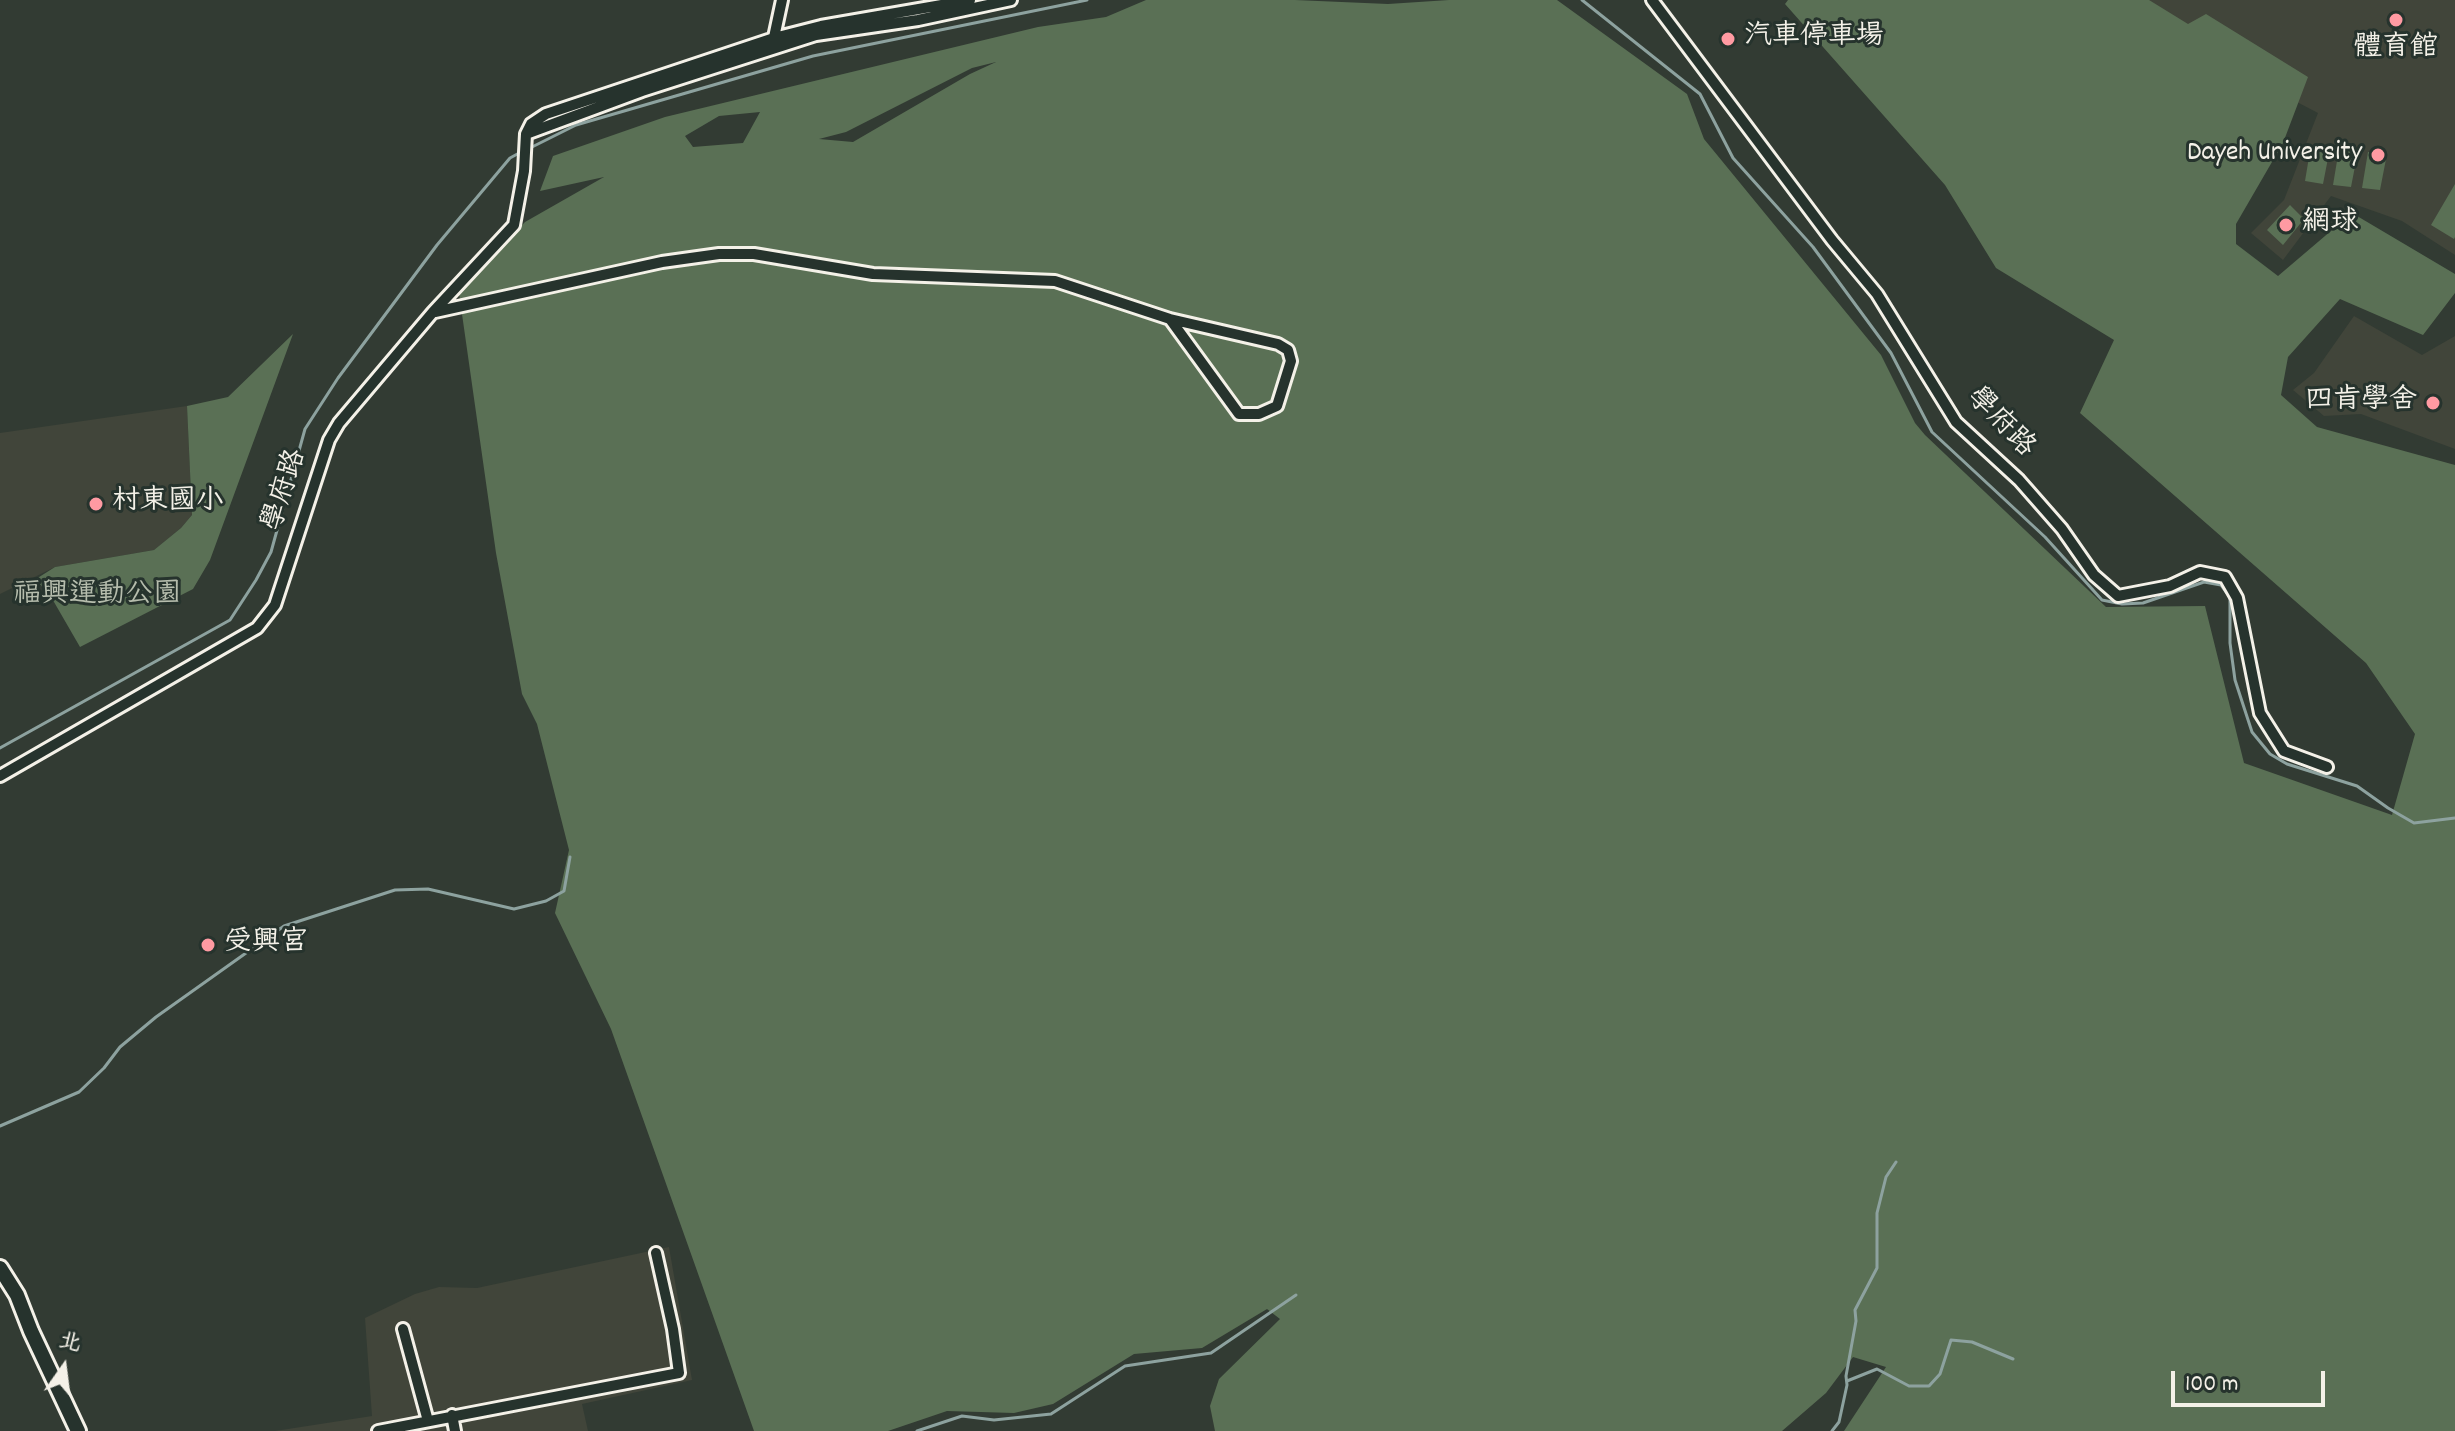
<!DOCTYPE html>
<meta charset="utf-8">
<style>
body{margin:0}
#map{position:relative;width:2455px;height:1431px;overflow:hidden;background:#323b33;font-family:Dekko,"LXGW WenKai TC",sans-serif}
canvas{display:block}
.north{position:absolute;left:24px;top:1327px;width:80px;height:80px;-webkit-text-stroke:6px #26332d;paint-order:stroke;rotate:14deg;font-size:22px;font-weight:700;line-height:32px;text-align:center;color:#f4f1e8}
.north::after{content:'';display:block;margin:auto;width:28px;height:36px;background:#f4f1e8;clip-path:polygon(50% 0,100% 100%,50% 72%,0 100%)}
.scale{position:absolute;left:2171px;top:1371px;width:154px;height:36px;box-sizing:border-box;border:4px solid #f4f1e8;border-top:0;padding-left:10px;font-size:24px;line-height:28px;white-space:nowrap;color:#f4f1e8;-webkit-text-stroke:6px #26332d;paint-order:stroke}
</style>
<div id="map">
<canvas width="2455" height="1431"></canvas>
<div class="north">北</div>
<div class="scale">100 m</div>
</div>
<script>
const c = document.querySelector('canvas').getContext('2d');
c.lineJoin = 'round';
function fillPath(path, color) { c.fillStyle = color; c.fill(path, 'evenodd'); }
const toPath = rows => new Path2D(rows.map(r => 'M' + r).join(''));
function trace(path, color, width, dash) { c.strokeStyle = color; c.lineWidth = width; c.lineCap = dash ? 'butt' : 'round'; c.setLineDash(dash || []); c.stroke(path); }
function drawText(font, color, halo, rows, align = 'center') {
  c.font = font + ' Dekko,"LXGW WenKai TC",sans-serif'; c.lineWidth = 6; c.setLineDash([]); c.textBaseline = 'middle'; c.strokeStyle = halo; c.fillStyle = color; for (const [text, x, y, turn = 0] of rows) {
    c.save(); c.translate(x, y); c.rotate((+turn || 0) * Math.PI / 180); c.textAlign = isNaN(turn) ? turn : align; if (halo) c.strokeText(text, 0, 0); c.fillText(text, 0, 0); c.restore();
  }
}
fillPath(toPath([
 [2080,0,2455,0,2455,255,2402,221,2331,196,2283,260,2251,233,2284,200,2318,113,2117,8],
 [2354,316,2422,355,2455,336,2455,449,2361,414,2324,416,2293,390,2314,373],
 [187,406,192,515,181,528,154,550,55,567,0,594,0,433],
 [669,1247,692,1380,582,1404,588,1431,275,1431,372,1416,365,1318,415,1294,439,1287,477,1288]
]), '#41453a');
fillPath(toPath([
 [1146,0,1295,0,1388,4,1449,0,1557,0,1687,94,1704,139,1881,355,1915,423,1925,435,2106,607,2205,606,2244,763,2392,815,2415,734,2366,663,2080,413,2114,340,1996,268,1945,185,1785,4,1788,0,2149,0,2188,24,2206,14,2308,77,2283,143,2236,224,2236,244,2278,276,2352,213,2455,274,2455,293,2423,335,2340,299,2288,357,2281,395,2317,427,2455,465,2455,1431,1844,1431,1886,1367,1853,1357,1826,1393,1782,1431,1215,1431,1210,1406,1219,1379,1280,1319,1267,1309,1202,1348,1134,1354,1053,1404,1014,1413,947,1411,888,1431,754,1431,611,1029,555,913,569,850,537,724,522,694,496,553,459,293,525,222,604,177,540,191,553,156,665,117,1038,27,1106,17],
 [996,62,970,74,853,142,819,139,846,132,972,68],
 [760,112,743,143,693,147,685,136,719,116],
 [2311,145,2330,148,2323,184,2305,181],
 [2339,149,2358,151,2351,187,2333,185],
 [2368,152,2387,154,2380,190,2362,188],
 [2455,184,2455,237,2454,239,2431,225],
 [2290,205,2304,219,2283,245,2267,230],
 [293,334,210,560,193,589,80,647,54,602,36,579,55,567,154,550,181,528,192,515,187,406,228,397]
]), '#5a7055');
trace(toPath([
 [1582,0,1700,94,1733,158,1813,247,1891,353,1932,432,2045,537,2102,600,2122,604,2143,603,2204,582,2221,585,2230,597,2230,643,2235,680,2252,732,2270,754,2287,764,2357,786,2388,808,2414,823,2455,818],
 [528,149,576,125,813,56,1087,0],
 [0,748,230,620,256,580,271,552,305,429,338,378,437,245,510,158,521,152],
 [0,1126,79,1092,104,1068,120,1047,156,1017,284,926,395,890,428,889,514,909,546,901,564,891,570,857],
 [1847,1381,1877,1369,1909,1386,1929,1386,1940,1374,1951,1340,1972,1342,2013,1359],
 [917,1431,962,1416,994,1420,1051,1414,1125,1366,1211,1353,1296,1295],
 [1832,1431,1839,1422,1847,1385,1846,1376,1856,1321,1855,1310,1877,1268,1877,1213,1886,1177,1896,1162]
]), '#8da29f', 3);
const street = toPath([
 [1652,0,1832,240,1877,294,1956,422,2019,480,2062,529,2094,575,2118,596,2170,586,2200,572,2225,577,2237,598,2260,713,2284,751,2327,767],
 [773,42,782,0],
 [526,134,642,91,816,35,918,20,1011,0],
 [435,312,662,262,719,254,754,254,873,274,1055,281,1170,319,1278,344,1288,350,1291,361,1277,406,1259,414,1239,414,1170,319],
 [0,776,257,628,275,605,329,440,339,423,433,312,514,225,524,171,526,134,531,124,546,114,774,38,821,26,970,0],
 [403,1329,428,1421],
 [452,1415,455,1431],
 [378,1431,679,1373,673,1329,656,1253]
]);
const secondary = toPath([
 [0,1268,17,1295,31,1331,78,1431]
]);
trace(street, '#f4f1e8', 16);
trace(secondary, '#f4f1e8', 20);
trace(street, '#26332d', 10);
trace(secondary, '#26332d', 14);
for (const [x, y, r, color] of [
 [2396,20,8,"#ff9aa2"],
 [1728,39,8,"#ff9aa2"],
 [2378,155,8,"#ff9aa2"],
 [2286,225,8,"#ff9aa2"],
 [2433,403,8,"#ff9aa2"],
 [96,504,8,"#ff9aa2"],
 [208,945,8,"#ff9aa2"]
]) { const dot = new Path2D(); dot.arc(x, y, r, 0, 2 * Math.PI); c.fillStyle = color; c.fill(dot); trace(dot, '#26332d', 3); }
drawText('28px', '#f4f1e8', '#26332d', [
 ["汽車停車場",1744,39],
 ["體育館",2396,50,"center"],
 ["Dayeh University",2362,155,"right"],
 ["網球",2302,225],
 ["四肯學舍",2417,403,"right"],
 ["村東國小",112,504],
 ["受興宮",224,945]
], 'left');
drawText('28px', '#f4f1e8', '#26332d', [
 ["學府路",1999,424,46],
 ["學府路",287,491,-72]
]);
drawText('28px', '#b6bdad', '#26332d', [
 ["福興運動公園",97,597]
]);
</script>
